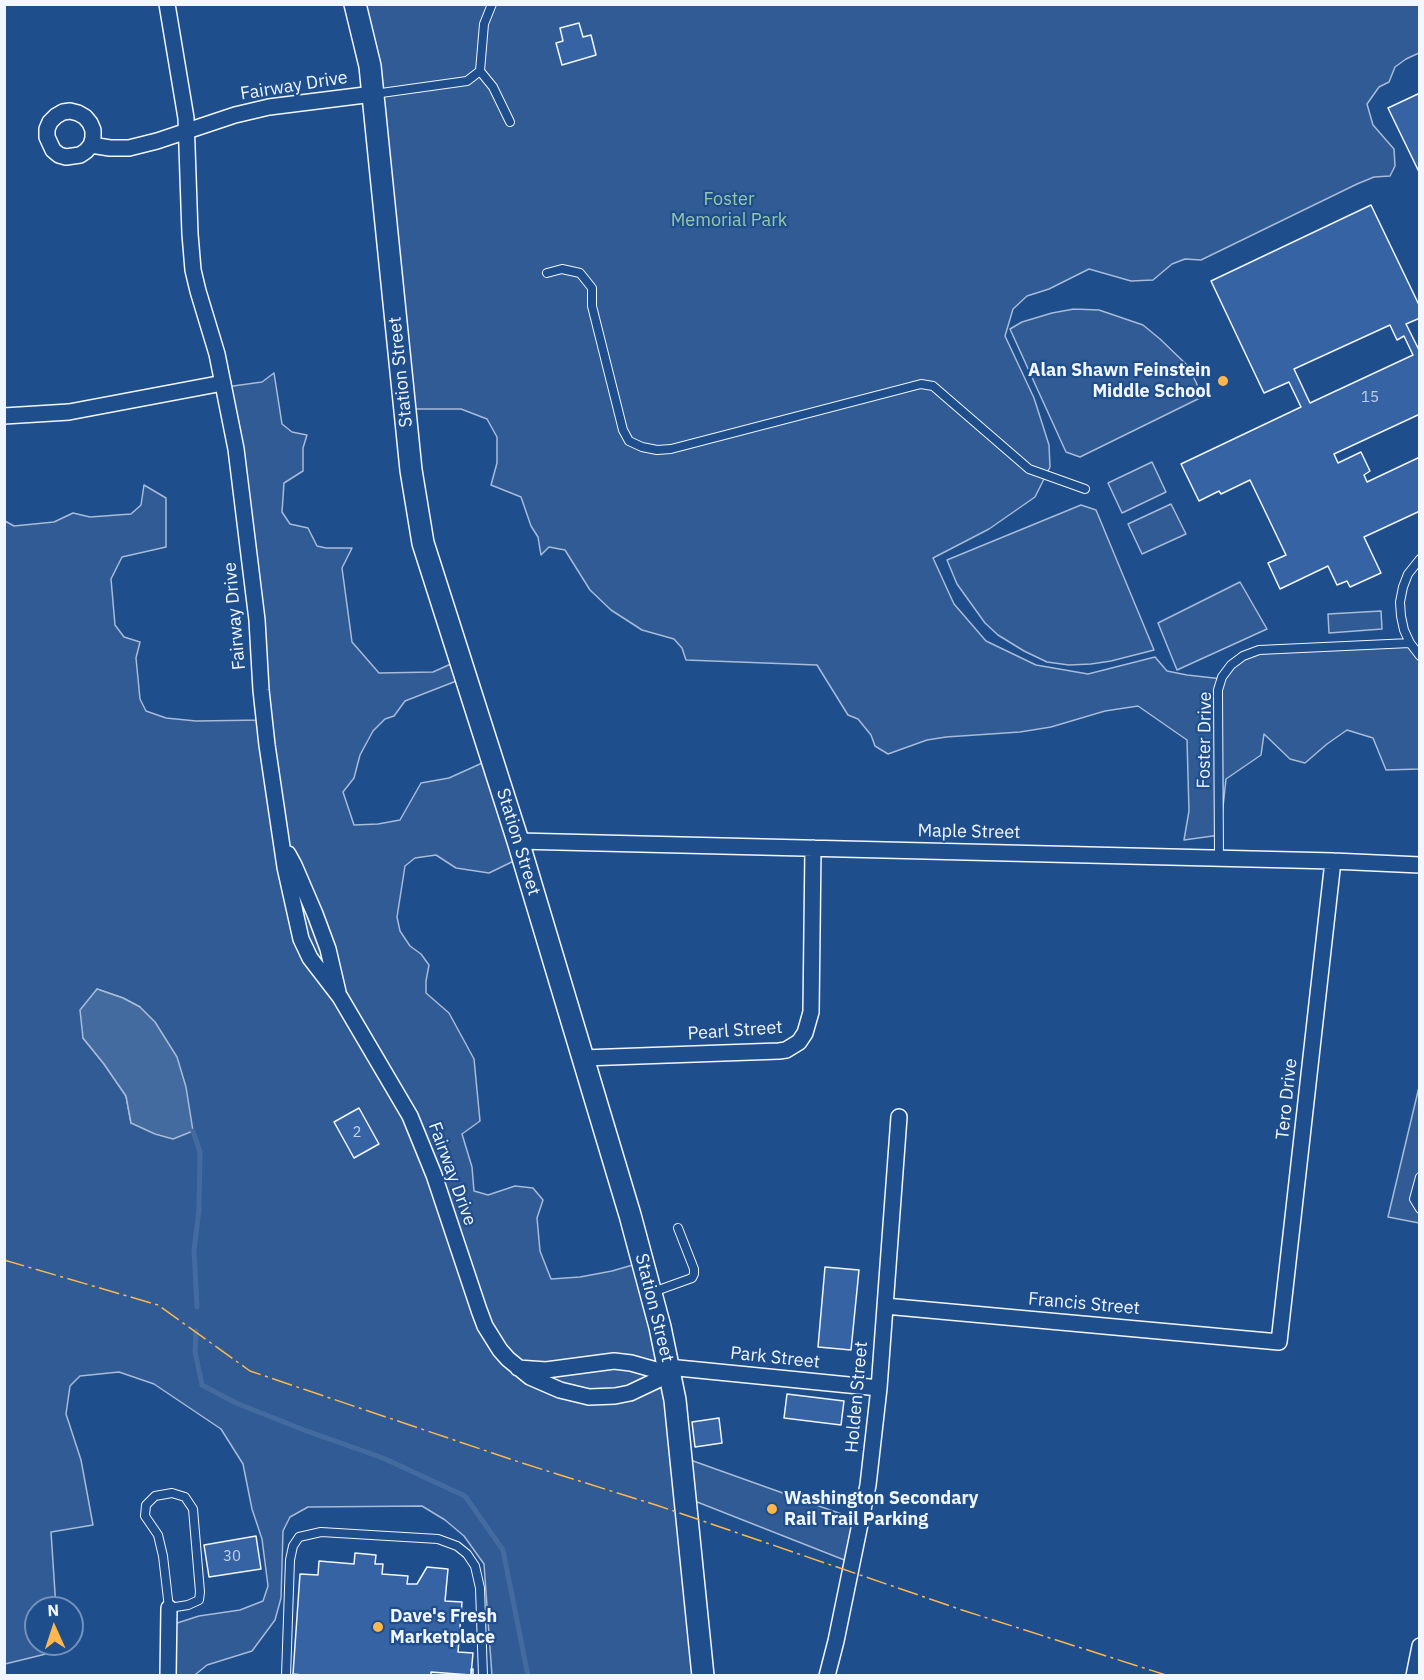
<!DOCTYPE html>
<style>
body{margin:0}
#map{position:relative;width:1424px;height:1680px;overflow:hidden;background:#1f4e8c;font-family:"IBM Plex Sans",sans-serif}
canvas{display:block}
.frame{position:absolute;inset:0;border:6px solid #f2f6ff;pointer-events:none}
.north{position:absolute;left:24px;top:1596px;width:60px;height:60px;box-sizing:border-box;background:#1f4e8c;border:2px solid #7391ba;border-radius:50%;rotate:357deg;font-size:16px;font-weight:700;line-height:24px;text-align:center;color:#f2f6ff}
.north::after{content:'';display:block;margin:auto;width:21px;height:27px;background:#ffb74d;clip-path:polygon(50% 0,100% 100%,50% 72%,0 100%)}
</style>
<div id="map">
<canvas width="1424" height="1680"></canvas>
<div class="frame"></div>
<div class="north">N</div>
</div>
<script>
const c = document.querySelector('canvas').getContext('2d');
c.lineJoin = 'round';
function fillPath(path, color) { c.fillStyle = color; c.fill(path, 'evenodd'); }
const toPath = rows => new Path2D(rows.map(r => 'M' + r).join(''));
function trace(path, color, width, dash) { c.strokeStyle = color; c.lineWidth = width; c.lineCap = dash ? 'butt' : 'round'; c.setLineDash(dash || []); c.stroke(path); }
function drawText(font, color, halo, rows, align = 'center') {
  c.font = font + ' "IBM Plex Sans",sans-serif'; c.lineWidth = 4.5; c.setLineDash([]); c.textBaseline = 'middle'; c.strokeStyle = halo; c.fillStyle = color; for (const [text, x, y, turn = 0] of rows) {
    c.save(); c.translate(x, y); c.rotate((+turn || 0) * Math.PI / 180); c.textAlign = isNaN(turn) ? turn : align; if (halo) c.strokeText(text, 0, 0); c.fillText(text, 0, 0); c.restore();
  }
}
const built = toPath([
 [355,5,1419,5,1419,53,1406,59,1395,67,1389,82,1379,87,1367,104,1373,125,1394,149,1395,166,1390,176,1374,177,1357,184,1201,260,1185,259,1172,264,1153,280,1131,281,1089,269,1049,289,1027,296,1013,309,1005,336,1034,398,1049,445,1050,467,1035,497,989,529,933,558,954,604,986,641,1036,665,1088,674,1155,657,1167,671,1187,675,1223,679,1232,667,1242,660,1259,652,1410,644,1419,655,1419,769,1386,770,1373,738,1347,730,1327,744,1305,763,1290,759,1264,734,1261,755,1226,779,1220,835,1184,840,1189,811,1187,740,1138,706,1105,711,1051,727,1020,732,946,737,927,740,888,754,875,746,871,735,858,719,848,715,817,665,686,660,682,648,674,639,642,630,611,610,590,590,565,550,549,547,541,555,538,537,531,526,521,497,491,485,497,463,497,437,487,419,461,409,407,409,355,5],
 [1074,309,1099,310,1143,325,1160,339,1187,365,1196,382,1202,397,1080,457,1066,452,1010,329,1022,322,1052,313,1074,309],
 [274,373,282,424,292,432,307,435,303,448,303,471,284,483,282,512,290,524,308,528,317,546,326,548,352,548,342,568,352,642,379,673,433,672,462,659,464,678,405,701,394,716,385,719,373,731,360,755,354,778,343,792,354,825,378,824,400,820,421,783,449,778,491,759,520,858,489,873,456,868,436,855,415,858,405,866,397,917,400,931,410,946,421,954,429,965,426,981,426,993,449,1013,474,1059,480,1121,462,1134,472,1167,474,1191,488,1195,515,1186,533,1188,543,1200,537,1218,540,1251,551,1279,580,1277,612,1271,643,1262,682,1457,861,1521,852,1563,687,1498,703,1675,492,1676,484,1564,464,1536,445,1520,422,1506,308,1507,290,1517,283,1531,281,1598,275,1620,252,1651,207,1665,196,1674,196,1675,172,1675,171,1625,199,1616,240,1610,263,1601,268,1586,262,1539,252,1509,243,1464,221,1429,154,1384,119,1372,80,1376,70,1386,66,1414,81,1460,93,1525,51,1532,56,1608,36,1608,36,1644,54,1644,54,1652,5,1664,5,521,14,526,54,522,73,513,90,517,131,514,141,505,144,485,166,498,166,547,122,557,111,579,115,625,124,637,140,642,136,658,140,699,146,711,166,718,196,721,263,720,226,387,262,382,274,373],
 [97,989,123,998,140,1007,131,1123,126,1096,104,1064,83,1038,97,989],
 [1152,462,1166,492,1122,513,1108,483,1152,462],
 [1171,504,1186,534,1142,554,1128,524,1171,504],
 [1081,505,1096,510,1154,650,1111,661,1091,664,1069,665,1047,662,1024,651,998,635,985,623,957,584,947,560,1081,505],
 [1240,582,1267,629,1177,670,1158,623,1240,582],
 [1381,611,1382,629,1329,633,1328,614,1381,611],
 [1419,1087,1419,1223,1388,1217,1419,1087]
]);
fillPath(built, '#305b95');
trace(built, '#a8bbd7', 1.5);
const water = toPath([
 [97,989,123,998,140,1007,155,1022,177,1057,186,1087,193,1131,173,1139,155,1134,131,1123,126,1096,104,1064,83,1038,80,1010,97,989]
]);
fillPath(water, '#446ba0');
trace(water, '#a8bbd7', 1.5);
trace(toPath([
 [193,1131,200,1152,199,1210,194,1250,197,1307],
 [196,1331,195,1352,202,1385,236,1403,304,1430,383,1458,465,1496,503,1550,528,1676]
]), '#446ba0', 5);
const building = toPath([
 [579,23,583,37,591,35,596,55,562,65,556,43,563,41,560,28,579,23],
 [1420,93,1420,174,1388,108,1420,93],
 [1371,205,1420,307,1420,318,1406,324,1420,352,1420,414,1334,454,1338,463,1361,452,1370,471,1364,475,1367,482,1420,457,1420,511,1364,537,1381,573,1350,587,1347,581,1337,585,1328,566,1280,589,1268,563,1286,555,1250,480,1221,494,1219,491,1199,501,1181,464,1301,407,1289,382,1264,393,1211,281,1371,205],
 [1390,325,1397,340,1404,336,1413,355,1310,403,1294,369,1390,325],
 [359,1108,379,1144,354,1158,334,1122,359,1108],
 [825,1267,859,1270,851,1350,818,1347,825,1267],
 [787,1394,844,1401,841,1425,784,1418,787,1394],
 [719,1418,722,1443,695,1447,692,1422,719,1418],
 [256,1536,261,1569,209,1577,204,1545,256,1536],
 [355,1553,376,1555,375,1564,383,1564,382,1574,408,1576,407,1584,417,1584,427,1567,448,1569,445,1601,462,1602,458,1652,473,1653,471,1675,431,1672,431,1676,312,1676,293,1674,300,1574,318,1575,319,1561,354,1564,355,1553],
 [471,1669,473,1669,473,1676,431,1676,431,1672,471,1675,471,1669]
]);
fillPath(building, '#3563a3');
trace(building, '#f2f6ff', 1.5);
const lane = toPath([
 [480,71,493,87,510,122],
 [374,94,467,81,480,71,484,24,492,4],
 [547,273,562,269,580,273,592,288,592,306,623,430,629,441,642,447,657,450,671,449,921,384,933,386,1029,469,1085,489],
 [1420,559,1408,574,1403,587,1400,602,1401,616,1404,630,1410,643,1420,656],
 [1219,858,1218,690,1222,677,1231,665,1243,656,1259,650,1410,643],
 [1420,1177,1414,1199,1420,1209],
 [653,1292,692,1278,694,1274,694,1269,678,1228],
 [172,1493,185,1497,193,1509,200,1592,199,1600,188,1605,169,1608,163,1556,158,1535,145,1516,146,1505,155,1496,172,1493],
 [286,1676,290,1560,293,1546,299,1537,321,1532,438,1539,457,1546,467,1554,475,1566,480,1588,483,1676]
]);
const street = toPath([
 [167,4,186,118,190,234,193,270,198,291,217,354,236,449,257,620,261,690,267,745,285,867,301,939,310,958,340,997,410,1116,434,1175,479,1310,485,1326,500,1350,508,1359,530,1377,560,1390,589,1397,615,1396,630,1393,670,1374],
 [91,145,86,151,80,155,66,157,59,155,53,150,47,137,47,129,50,122,56,116,63,112,70,111,78,113,85,117,90,123,93,130,93,138,91,145,110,148,129,148,157,141,235,115,269,107,373,94],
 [4,416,69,412,223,383],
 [518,841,1333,861,1420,865],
 [288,854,294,865,315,914,328,949,338,992],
 [583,1058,779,1051,786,1050,799,1042,805,1033,811,1012,813,848],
 [885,1306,1279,1342,1333,861],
 [668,1367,879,1388],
 [518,1368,546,1370,614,1361,631,1363,670,1374],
 [168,1676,169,1608],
 [827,1676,836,1641,868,1485,879,1388,899,1117],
 [1414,1676,1420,1646]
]);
const secondary = toPath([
 [355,4,370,66,411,470,423,543,518,841,630,1215,660,1327,675,1400,703,1676]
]);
trace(lane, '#f2f6ff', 10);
trace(street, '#f2f6ff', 18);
trace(secondary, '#f2f6ff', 24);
trace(lane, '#1f4e8c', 8);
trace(street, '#1f4e8c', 15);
trace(secondary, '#1f4e8c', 21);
trace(toPath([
 [4,1260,158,1305,250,1371,522,1463,659,1506,962,1610,1169,1676]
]), '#ffb74d', 1.5, [21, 4.5, 3, 4.5]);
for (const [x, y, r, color] of [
 [1223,381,6,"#ffb74d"],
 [772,1509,6,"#ffb74d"],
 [378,1627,6,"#ffb74d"]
]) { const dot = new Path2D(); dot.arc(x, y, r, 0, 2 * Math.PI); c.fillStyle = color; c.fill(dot); trace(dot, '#1f4e8c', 2); }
drawText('15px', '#c3d1e8', null, [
 ["15",1370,398],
 ["2",357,1133],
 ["30",232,1557]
]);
drawText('18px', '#f2f6ff', '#1f4e8c', [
 ["Fairway Drive",294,86,-9],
 ["Station Street",401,372,-96],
 ["Fairway Drive",235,616,-95],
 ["Foster Drive",1205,740,-89],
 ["Maple Street",969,832,1],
 ["Station Street",518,842,73],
 ["Pearl Street",735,1031,-4],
 ["Tero Drive",1287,1099,-84],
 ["Fairway Drive",452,1174,70],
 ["Francis Street",1084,1304,5],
 ["Station Street",654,1308,76],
 ["Park Street",775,1358,6],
 ["Holden Street",857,1397,-85]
]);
drawText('18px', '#97c8a6', '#1f4e8c', [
 ["Foster",729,200],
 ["Memorial Park",729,221]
]);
drawText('bold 18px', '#f2f6ff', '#1f4e8c', [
 ["Alan Shawn Feinstein",1211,371,"right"],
 ["Middle School",1211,392,"right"],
 ["Washington Secondary",784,1499],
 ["Rail Trail Parking",784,1520],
 ["Dave's Fresh",390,1617],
 ["Marketplace",390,1638]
], 'left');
</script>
